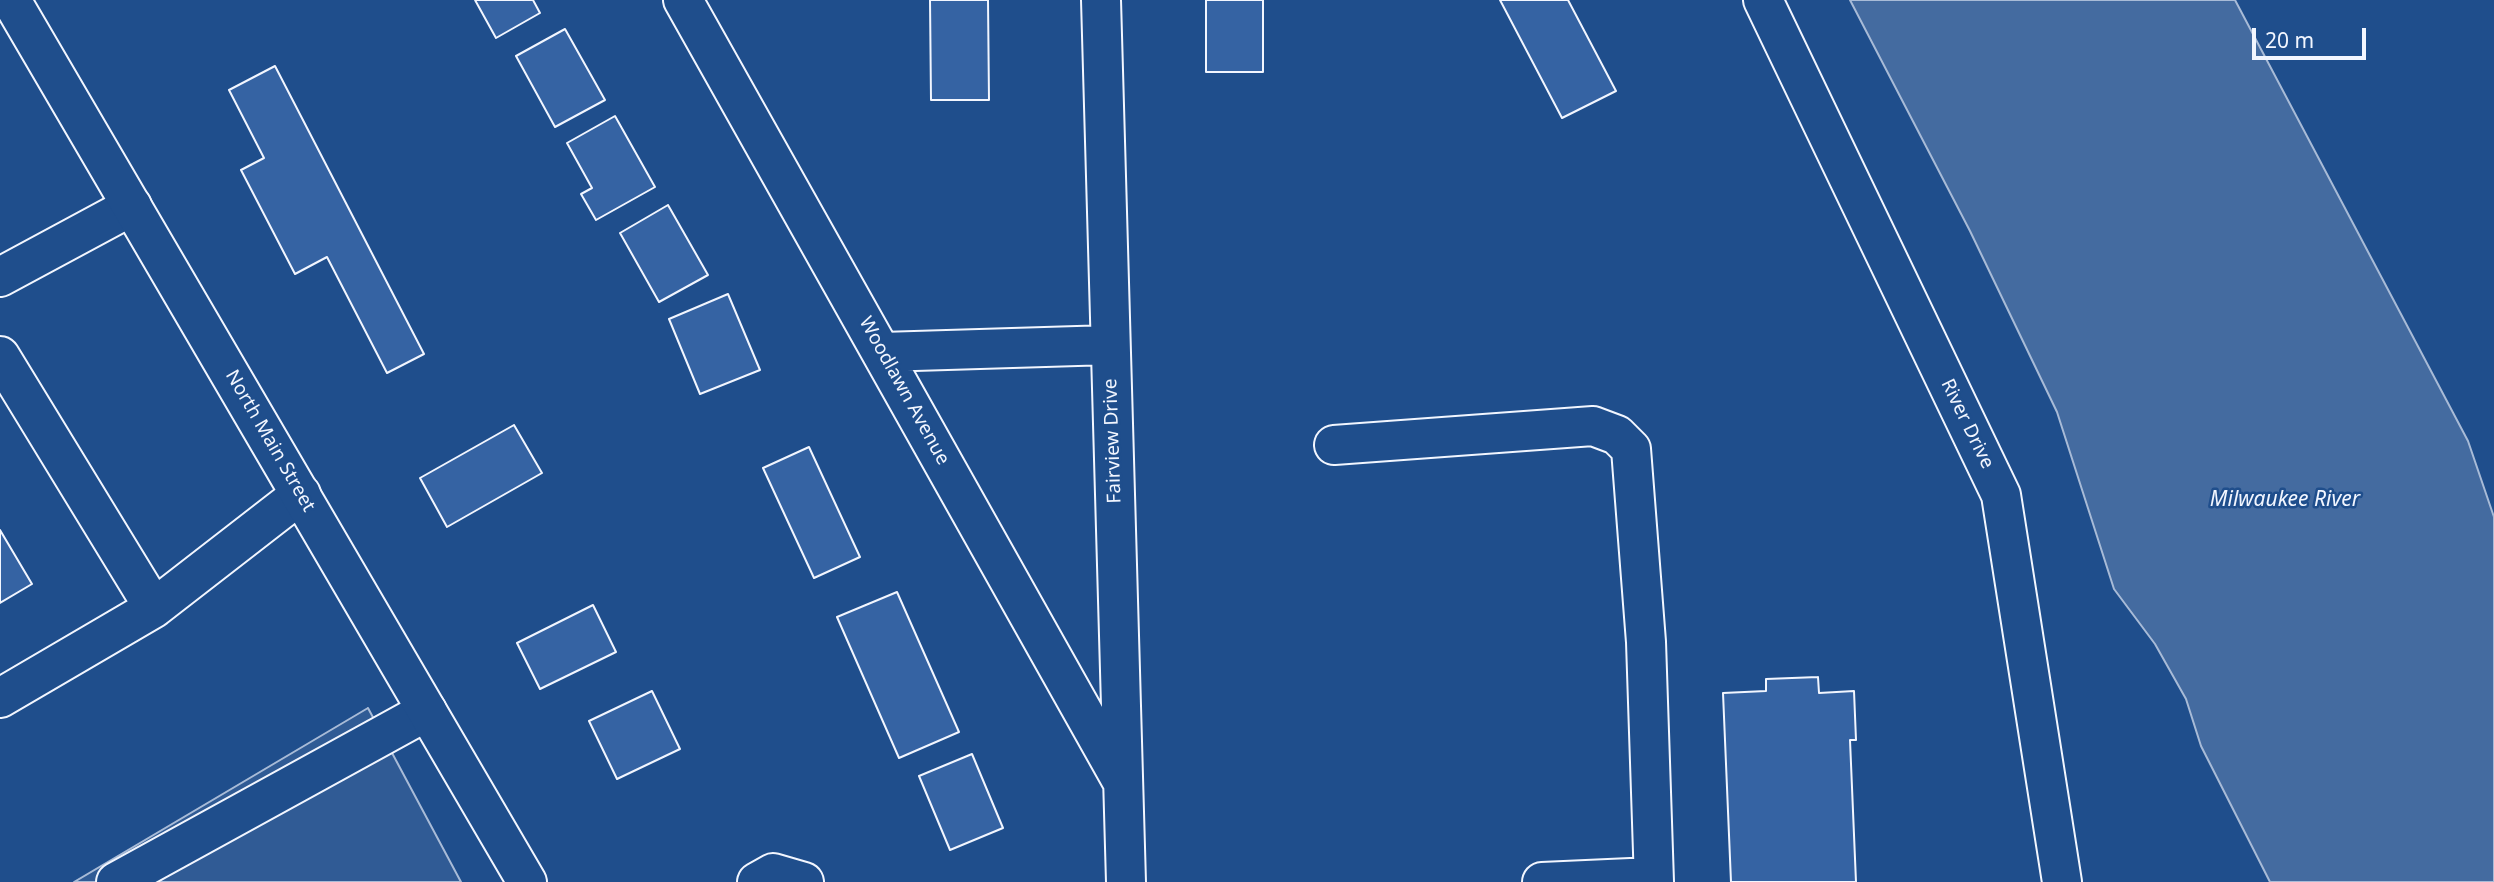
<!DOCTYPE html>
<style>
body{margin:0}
#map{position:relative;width:2494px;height:882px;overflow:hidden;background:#1f4e8c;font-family:"Noto Sans",sans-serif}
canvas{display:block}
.scale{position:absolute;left:2252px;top:28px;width:114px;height:32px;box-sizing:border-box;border:4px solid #f2f6ff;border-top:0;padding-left:9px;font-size:21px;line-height:24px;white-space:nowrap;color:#f2f6ff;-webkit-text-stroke:5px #1f4e8c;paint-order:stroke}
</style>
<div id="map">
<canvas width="2494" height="882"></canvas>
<div class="scale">20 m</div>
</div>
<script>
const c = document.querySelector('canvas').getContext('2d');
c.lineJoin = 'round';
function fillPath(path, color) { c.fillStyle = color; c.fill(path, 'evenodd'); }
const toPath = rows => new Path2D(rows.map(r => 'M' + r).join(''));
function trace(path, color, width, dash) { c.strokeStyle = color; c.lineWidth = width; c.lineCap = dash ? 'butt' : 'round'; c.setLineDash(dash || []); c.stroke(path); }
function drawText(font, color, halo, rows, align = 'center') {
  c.font = font + ' "Noto Sans",sans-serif'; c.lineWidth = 5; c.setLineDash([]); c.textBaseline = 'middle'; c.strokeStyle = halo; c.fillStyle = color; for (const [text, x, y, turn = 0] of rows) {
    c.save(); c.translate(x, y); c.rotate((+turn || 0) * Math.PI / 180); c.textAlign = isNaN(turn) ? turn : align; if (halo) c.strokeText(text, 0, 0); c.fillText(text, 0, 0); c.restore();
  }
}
const built = toPath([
 [368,708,461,882,74,882,368,708]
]);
fillPath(built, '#305b95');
trace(built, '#a8bbd7', 2);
const water = toPath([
 [1850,0,2235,0,2468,441,2494,517,2494,882,2270,882,2201,746,2186,699,2155,644,2114,589,2057,412,1970,231,1850,0]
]);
fillPath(water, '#446ba0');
trace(water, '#a8bbd7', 2);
const building = toPath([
 [475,0,533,0,540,13,496,38,475,0],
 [930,0,988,0,989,100,931,100,930,0],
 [1206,0,1263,0,1263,72,1206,72,1206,0],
 [1500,0,1568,0,1616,91,1562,118,1500,0],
 [565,29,605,100,555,127,516,56,565,29],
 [275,66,424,354,387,373,327,257,295,274,241,170,264,158,229,90,275,66],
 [615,116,655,187,596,220,581,194,592,188,567,143,615,116],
 [668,205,708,275,659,302,620,233,668,205],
 [728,294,760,370,700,394,669,319,728,294],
 [514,425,542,473,447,527,420,478,514,425],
 [809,447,860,557,814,578,763,468,809,447],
 [0,530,32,584,0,603,0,530],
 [897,592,959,732,899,758,837,617,897,592],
 [593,605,616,652,540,689,517,643,593,605],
 [1818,677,1819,693,1854,691,1856,740,1850,740,1856,882,1731,882,1723,693,1766,691,1766,679,1818,677],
 [652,691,680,749,617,779,589,721,652,691],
 [972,754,1003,828,950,850,919,776,972,754]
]);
fillPath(building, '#3563a3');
trace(building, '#f2f6ff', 2);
const minor = toPath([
 [683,0,1123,783],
 [1101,0,1126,882],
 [1763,0,2001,495,2062,882],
 [0,277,132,206],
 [882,352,1110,345],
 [0,356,154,608,301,494],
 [1334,445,1593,426,1617,435,1631,449,1646,642,1654,882],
 [0,698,154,608],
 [116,882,427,711],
 [757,882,773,873,804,882],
 [1542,882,1653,877]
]);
const major = toPath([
 [11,0,527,882]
]);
trace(minor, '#f2f6ff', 42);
trace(major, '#f2f6ff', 42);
trace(minor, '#1f4e8c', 38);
trace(major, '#1f4e8c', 38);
drawText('19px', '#f2f6ff', '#1f4e8c', [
 ["Woodlawn Avenue",904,391,61],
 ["River Drive",1967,424,64],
 ["North Main Street",270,441,60],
 ["Fairview Drive",1113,441,-92]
]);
drawText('italic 21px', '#f2f6ff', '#1f4e8c', [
 ["Milwaukee River",2285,500]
]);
</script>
